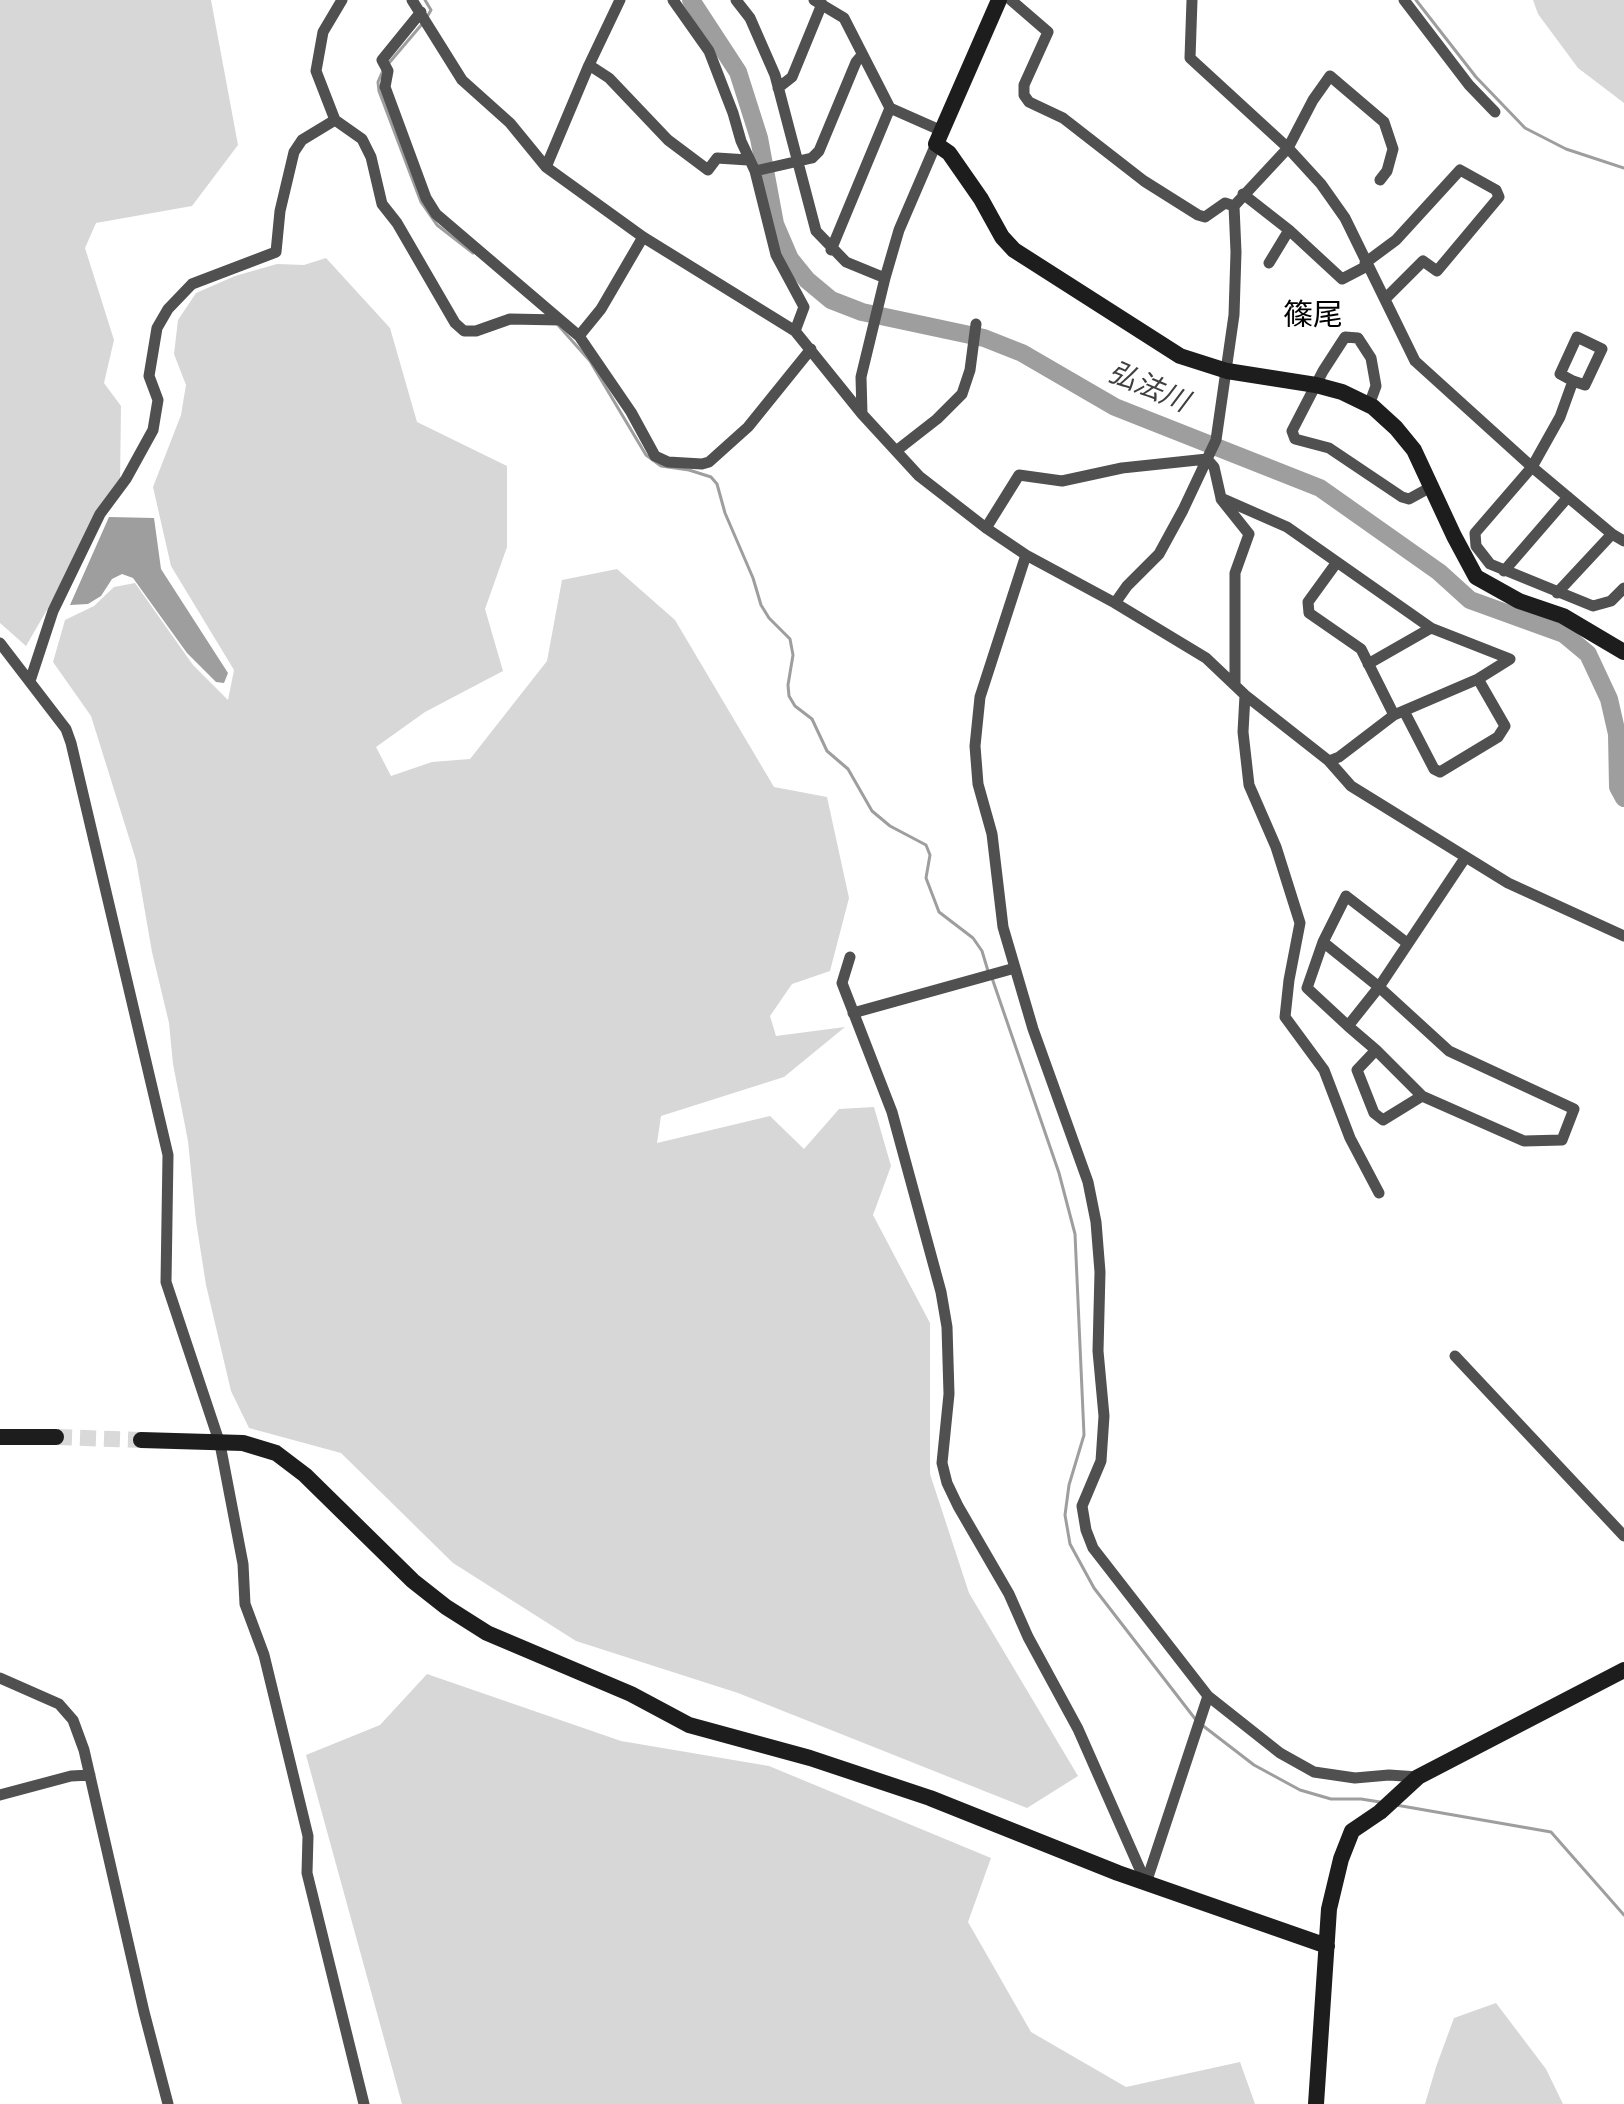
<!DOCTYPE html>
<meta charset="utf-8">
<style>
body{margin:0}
canvas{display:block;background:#fff}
</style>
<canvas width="1624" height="2104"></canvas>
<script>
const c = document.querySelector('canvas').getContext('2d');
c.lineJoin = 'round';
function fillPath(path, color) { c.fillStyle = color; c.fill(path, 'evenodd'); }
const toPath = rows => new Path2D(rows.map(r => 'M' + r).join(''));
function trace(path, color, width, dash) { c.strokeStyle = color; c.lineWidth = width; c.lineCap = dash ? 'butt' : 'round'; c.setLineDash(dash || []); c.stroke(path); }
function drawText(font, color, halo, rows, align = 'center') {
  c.font = font + ' Helvetica,"Noto Sans JP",sans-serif'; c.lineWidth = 7; c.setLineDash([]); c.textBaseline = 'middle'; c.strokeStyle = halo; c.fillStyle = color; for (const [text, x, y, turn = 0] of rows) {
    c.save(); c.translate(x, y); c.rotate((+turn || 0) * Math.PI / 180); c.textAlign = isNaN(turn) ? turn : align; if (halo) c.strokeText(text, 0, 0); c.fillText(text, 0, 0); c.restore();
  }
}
fillPath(toPath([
 [0,0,211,0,238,145,192,206,96,223,85,248,114,340,104,383,121,406,120,484,26,646,0,623],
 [1533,0,1624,0,1624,103,1578,68,1538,14],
 [326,258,390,328,417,422,507,466,507,547,485,609,503,671,425,712,376,747,391,776,432,762,470,759,547,661,562,580,617,569,675,620,774,787,827,797,849,898,830,971,792,984,770,1016,776,1036,845,1027,784,1077,661,1116,657,1143,770,1116,804,1149,839,1109,874,1107,891,1166,873,1215,930,1323,930,1474,969,1593,1078,1776,1027,1808,738,1693,576,1641,453,1563,341,1453,249,1428,231,1391,206,1285,196,1221,188,1141,173,1064,169,1023,152,952,136,860,91,716,53,662,65,620,94,606,114,587,135,583,193,665,228,700,234,670,171,566,153,487,181,415,186,385,174,354,178,320,196,293,235,276,277,264,304,265],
 [427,1674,621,1741,769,1766,991,1858,968,1922,1031,2032,1126,2087,1240,2062,1255,2104,402,2104,306,1755,380,1725],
 [1496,2003,1546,2069,1563,2104,1425,2104,1436,2067,1454,2018]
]), '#d7d7d7');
fillPath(toPath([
 [109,517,154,518,161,569,228,673,224,683,216,682,187,653,133,578,122,574,112,579,101,596,88,604,70,605]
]), '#9e9e9e');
trace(toPath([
 [425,0,431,10,427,17],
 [1416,0,1476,77,1525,128,1566,149,1624,168],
 [389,63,423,23],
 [384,68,378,82,379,91,421,202,437,225,473,253],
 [558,325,590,361,646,455,661,466,689,470,711,477,717,484,725,513,753,578,761,605,769,618,790,639,793,655,788,685,789,696,795,706,812,719,827,751,848,769,872,811,890,826,926,845,930,855,926,878,939,912,973,938,982,951,988,971],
 [992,978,1059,1173,1075,1234,1084,1435,1069,1485,1065,1515,1070,1544,1094,1588,1196,1720],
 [1202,1725,1254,1765,1300,1790,1331,1799,1361,1799,1380,1802],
 [1396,1805,1551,1832,1624,1915]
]), '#9e9e9e', 3);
trace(toPath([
 [691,0,738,72,759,138,775,224,790,259,807,280,831,300,862,312,984,338,1022,353,1115,407,1320,488,1439,572,1470,600,1564,634,1588,654,1609,699,1617,734,1618,787,1624,798]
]), '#9e9e9e', 18);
trace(toPath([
 [56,1437,141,1440]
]), '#d9d9d9', 16, [16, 8]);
trace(toPath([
 [342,0,323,32,316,71,335,120,362,139,371,157,382,204,397,223,455,323,464,331,476,331,510,319,560,320],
 [412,0,462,80,510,123,546,167,643,237,795,331,862,414],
 [673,0,709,51,733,113,741,141,755,171,776,255,804,307,795,331],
 [736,0,750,18,775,75,816,231,846,262,885,278],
 [814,0,844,18,890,108,942,131],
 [1011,0,1048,32,1024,85,1024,95,1029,102,1063,118,1144,181,1198,215,1205,217,1225,203,1234,206],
 [1192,0,1190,58,1288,148,1321,184,1345,218,1415,361,1532,467,1612,534,1624,541],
 [1404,0,1469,85,1495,112],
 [421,12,382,60,388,71,385,87,426,198,436,214,579,336,631,412,655,456,668,462,702,464,709,462,748,427,811,349],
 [589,65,609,78,668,140,708,170,717,158,748,160],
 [778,88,792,77,822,4],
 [936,144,899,230,885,278,861,377,862,414,919,476,986,528,1026,555,1115,603,1206,658,1245,695,1329,761,1351,786,1508,883,1624,936],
 [546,167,589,65,620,0],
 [755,171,812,158,819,151,856,62,862,55],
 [1243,194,1289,230,1342,279,1367,266],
 [831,250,890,108],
 [1269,263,1289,230],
 [1365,263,1396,240,1460,170,1496,190,1499,197,1437,271,1423,261,1385,299],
 [579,336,601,309,643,237],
 [1573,381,1585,385,1602,349,1577,337,1560,374,1573,381,1560,417,1532,467,1475,533,1476,546,1490,564,1593,606,1611,601,1624,588],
 [1369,405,1376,386,1371,358,1358,338,1345,337,1323,371,1292,431,1295,439,1329,448,1402,497,1409,499,1431,487],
 [896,451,937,419,962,394,970,370,976,324],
 [1221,499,1249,534,1235,573,1235,684],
 [986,528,1019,475,1062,481,1122,468,1207,459,1214,467,1221,498,1287,527,1431,628,1510,659,1478,679,1394,715,1339,757,1329,761],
 [1026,555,980,697,975,746,978,784,992,834,1003,927,1033,1029,1088,1182,1096,1222,1100,1272,1098,1351,1104,1416,1101,1461,1082,1506,1086,1530,1093,1548,1208,1696,1280,1753,1314,1772,1355,1778,1389,1775,1418,1777],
 [1337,562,1308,602,1309,613,1361,649,1394,715],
 [1504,571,1568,497],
 [1557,593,1612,534],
 [1115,603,1127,586,1159,554,1183,510,1216,440,1234,315,1236,252,1234,206,1288,148,1313,100,1330,76,1384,122,1393,149,1387,171,1380,180],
 [0,643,66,729,71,743,168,1155,166,1282,220,1444,243,1564,245,1604,264,1655,308,1836,307,1873,364,2104],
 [1368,664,1431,628],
 [30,681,53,611,100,514,126,479,153,430,158,400,149,376,157,328,168,309,192,284,276,252,280,211,294,152,302,140,335,120],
 [1245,695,1243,732,1249,785,1276,847,1300,923,1289,980,1285,1017,1324,1070,1350,1138,1379,1193],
 [1404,711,1434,769,1440,772,1498,737,1505,726,1478,679],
 [1323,942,1346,896,1407,943],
 [850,957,842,983,892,1112,941,1292,947,1327,949,1394,942,1463,947,1483,958,1506,1009,1594,1028,1637,1078,1729,1146,1883],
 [853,1013,1015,968],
 [1348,1026,1379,987,1323,942,1307,988,1348,1026,1376,1050,1422,1096,1524,1141,1562,1140,1574,1109,1449,1051,1379,987,1465,858],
 [1376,1050,1357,1070,1374,1113,1383,1120,1422,1096],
 [1455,1356,1624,1536],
 [0,1678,59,1704,73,1720,84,1750,144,2012,168,2104],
 [0,1795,71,1776,90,1775],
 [1146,1883,1208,1696]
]), '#505050', 11);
trace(toPath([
 [999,0,936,144,949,153,981,199,1002,237,1014,250,1180,356,1227,371,1316,385,1342,392,1373,407,1396,428,1414,450,1454,536,1476,577,1519,601,1563,616,1624,652],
 [0,1437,56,1437],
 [141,1440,243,1443,276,1453,305,1475,413,1581,446,1607,487,1633,631,1694,689,1725,810,1758,930,1798,1118,1873,1327,1946],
 [1316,2104,1329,1909,1341,1859,1352,1831,1380,1812,1418,1777,1624,1670]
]), '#1d1d1d', 16);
drawText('italic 28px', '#3f3f3f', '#fff', [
 ["弘法川",1148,388,23]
]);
drawText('30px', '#000', '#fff', [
 ["篠尾",1313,317]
]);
</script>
